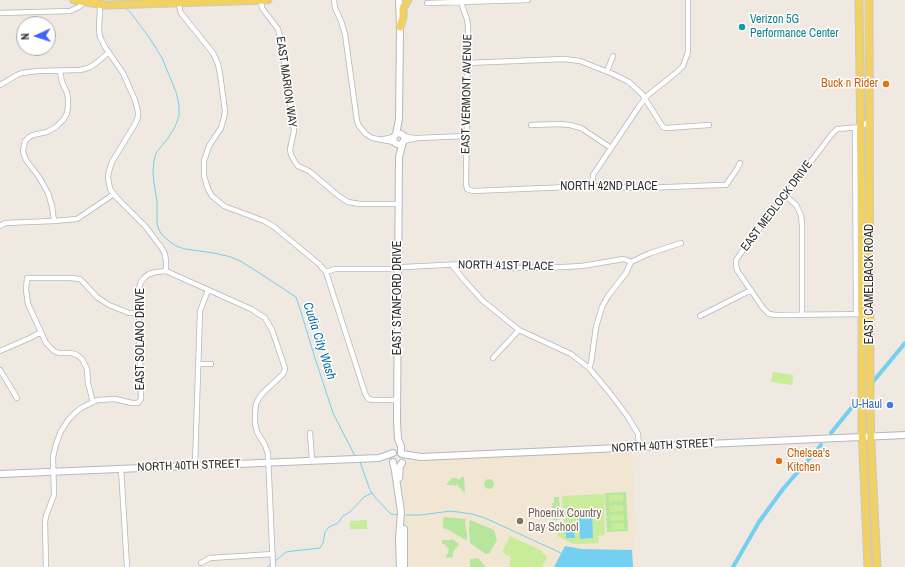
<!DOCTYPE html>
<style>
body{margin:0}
#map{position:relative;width:905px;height:567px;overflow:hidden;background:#efe9e1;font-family:"Archivo Narrow",sans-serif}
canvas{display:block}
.north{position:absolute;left:16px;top:16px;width:40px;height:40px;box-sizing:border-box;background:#fff;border:1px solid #ababab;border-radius:50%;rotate:267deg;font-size:11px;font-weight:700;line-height:16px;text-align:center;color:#2e2e2e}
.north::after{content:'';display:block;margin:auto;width:14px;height:18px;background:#4264fb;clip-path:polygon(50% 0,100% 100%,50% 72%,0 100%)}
</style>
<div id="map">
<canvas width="905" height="567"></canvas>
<div class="north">N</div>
</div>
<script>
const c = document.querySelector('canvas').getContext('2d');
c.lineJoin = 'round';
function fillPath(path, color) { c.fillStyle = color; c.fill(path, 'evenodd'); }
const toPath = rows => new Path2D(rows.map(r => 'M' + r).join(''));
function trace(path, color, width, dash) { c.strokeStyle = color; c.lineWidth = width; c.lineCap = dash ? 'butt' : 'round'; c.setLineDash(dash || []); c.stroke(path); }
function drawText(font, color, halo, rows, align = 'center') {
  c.font = font + ' "Archivo Narrow",sans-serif'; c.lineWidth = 3; c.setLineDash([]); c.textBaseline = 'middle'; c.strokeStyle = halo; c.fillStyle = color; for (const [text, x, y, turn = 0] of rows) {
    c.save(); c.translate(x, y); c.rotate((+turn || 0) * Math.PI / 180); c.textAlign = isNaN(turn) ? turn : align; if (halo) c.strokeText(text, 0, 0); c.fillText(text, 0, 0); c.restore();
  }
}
fillPath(toPath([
 [632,451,636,536,634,537,635,567,407,567,406,536,401,471,404,463,414,461,514,455]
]), '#f0e6d1');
fillPath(toPath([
 [462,477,464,477,465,493,458,486,458,483,456,486,453,485,446,485,452,478,457,478,459,480],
 '484 484a5 5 0 1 1 10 0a5 5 0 1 1-10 0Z',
 [626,492,628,531,607,532,605,493],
 [554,497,559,497,560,520,553,520,552,503,554,503],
 [444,517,466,519,465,521,466,532,467,532,467,540,464,539,449,530,443,528,443,520],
 [470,520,494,530,497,540,489,554,488,553,486,554,470,543,469,528,470,526,469,524],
 [452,539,459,544,453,552,453,557,447,558,446,556,448,553,449,549,444,544,442,544,442,540,450,540],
 [478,558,485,566,484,567,470,567,470,559]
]), '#b6e59e');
fillPath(toPath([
 [773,372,793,375,792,385,771,382],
 [604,494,605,503,604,503,605,535,598,536,599,543,574,544,557,536,563,522,564,522,562,496],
 [609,495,623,495,623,501,609,502],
 [623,505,623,511,610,512,609,506],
 [624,514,624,520,610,521,610,515],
 [367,520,367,529,350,529,350,521],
 [611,523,624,523,624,529,611,530],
 [510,536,542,551,542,553,545,554,547,558,542,567,510,567,510,562,511,554,509,556,502,552]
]), '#c9ec9a');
fillPath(toPath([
 [579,510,592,510,593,538,580,539],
 [565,525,574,525,575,538,566,538,566,533,563,533,563,530,565,530],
 [565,546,581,549,632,550,633,567,554,567]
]), '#75cff0');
trace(toPath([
 [124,7,130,12,149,37,162,58,176,92,179,105,179,116,175,127,168,138,156,153,154,161,153,172,154,183,157,201,157,223,159,230,163,236,169,241,176,246,185,249,214,253,231,257,242,262,264,276,296,297,301,312,314,355,333,413,355,456],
 [360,462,370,490,375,497,387,510,391,514,398,515],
 [406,515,420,515,451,511,472,514,485,518,561,553],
 [275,561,286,552,293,551,320,548,323,543,325,532,329,527,338,523,343,516,350,512,364,497,372,493],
 [267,567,271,564]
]), '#75cff0', 1);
trace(toPath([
 [862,395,905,343],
 [831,433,857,401],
 [733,567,759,522,783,489,821,445]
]), '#75cff0', 4);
const street = toPath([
 [261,0,262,8,278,29,281,40,294,131,290,149,291,155,295,162,298,166,309,171,340,197,348,202,360,204,399,204],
 [334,0,335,8,341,21,345,34,357,121,359,126,366,134,372,138,394,142],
 [460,0,467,19,468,26,466,183,467,189,473,191,592,186,641,188,721,185,726,185,728,182,737,169,740,163],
 [178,2,181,13,213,53,218,64,220,74,225,111,224,117,221,128,209,146,204,161,204,176,208,189,212,196,224,206,264,221,273,226,319,264,326,272,365,393,368,399,373,400,397,400],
 [427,3,528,0],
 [100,5,99,30,100,37,105,47,123,73,135,100,138,112,138,117,135,124,112,162,109,171,108,177,110,189,118,199,146,227,161,247,165,254,166,262,166,271,251,309,265,318,272,330,283,362,285,369,283,374,263,393,259,398,256,404,255,413,255,423,257,432,265,445,268,454,273,567],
 [0,13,70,11,79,7,84,2],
 [467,63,564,59,580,61,613,74,629,82,642,94,663,127,666,128,709,125],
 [607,71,613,56],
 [0,85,17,75,22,73,38,71,80,70,88,68,95,64,109,52],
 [531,125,560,124,570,125,581,128,611,148],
 [855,128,856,314],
 [403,136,414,138],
 [384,139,394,137],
 [403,141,418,138,466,136],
 [592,186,593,175,640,105,648,95,677,72,683,66,688,52,688,0],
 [785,195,796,205,801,215,802,225,802,314],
 [54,221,52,206,48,193,39,177,26,160,24,155,23,150,25,141,29,137,33,135,47,132,56,127,64,119,67,113,68,106,68,99,67,93,62,82,60,71],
 [0,226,5,223,54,221,77,219,114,194],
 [631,262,626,273,608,296,602,307,596,327,591,363,589,368,610,393,628,417,638,434,639,447],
 [452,265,464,280,483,301,519,330,571,354,589,368],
 [326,272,335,269,393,269,404,267,464,264,476,264,488,266,515,268,544,268,582,266,624,259,631,262,648,254,681,243],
 [870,314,776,315,769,314,763,308,737,270,736,265,736,260,741,253,832,134,837,129,861,127,870,120],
 [700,316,751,290],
 [0,351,30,338,41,332],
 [493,358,519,330],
 [198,364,211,364],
 [0,370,17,398],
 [93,402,88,383,87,369,82,359,77,355,71,353,59,353,54,351,46,343,28,304,26,290,27,278,71,278,80,279,83,282,97,297,109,305,129,313,139,313],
 [310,433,312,460],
 [195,465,200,311,208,290],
 [121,468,127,567],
 [201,563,210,558,273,554],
 [46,567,45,522,46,516,54,495,53,457,56,444,61,431,69,419,75,413,81,408,93,402,98,400,115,399,132,403,138,403,141,399,139,313,139,288,141,282,145,277,149,274,156,272,166,271]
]);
const secondary = toPath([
 '393.5 139a5.5 5.5 0 1 1 11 0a5.5 5.5 0 1 1-11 0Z',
 [396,134,399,119,400,27,399,0],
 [401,453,401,446,398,439,397,420,399,157,403,142],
 [402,454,421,457,905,435],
 [393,462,395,471,401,512,399,539,400,567],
 [0,474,379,458,393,453],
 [399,478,400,466,402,463],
 [404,529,404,567]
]);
const primary = toPath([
 [74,0,105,5,268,0],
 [859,0,862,237,862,429,868,567],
 [869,0,870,401,871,445,877,567],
 [400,27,403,17,403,8,408,0]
]);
trace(street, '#b4b7c1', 6);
trace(secondary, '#b4b7c1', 8);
trace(primary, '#c9c9c9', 9);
trace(street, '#fff', 4.5);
trace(secondary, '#fff', 6);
trace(primary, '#f2d163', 7);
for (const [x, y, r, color] of [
 [742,27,4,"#0f9aa8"],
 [886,84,4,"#e8710a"],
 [890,405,4,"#3f7fe0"],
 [779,461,4,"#e8710a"],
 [520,521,4,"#8d6e63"]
]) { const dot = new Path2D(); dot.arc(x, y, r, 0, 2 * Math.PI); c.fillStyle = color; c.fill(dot); trace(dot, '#fff', 1.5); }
drawText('12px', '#0d838f', '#fff', [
 ["Verizon 5G",750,20],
 ["Performance Center",750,34]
], 'left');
drawText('12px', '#2e2e2e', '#fff', [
 ["EAST MARION WAY",286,82,82],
 ["EAST VERMONT AVENUE",467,94,-89],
 ["NORTH 42ND PLACE",609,187],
 ["EAST MEDLOCK DRIVE",777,206,-53],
 ["NORTH 41ST PLACE",506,266,1],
 ["EAST CAMELBACK ROAD",870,284,-90],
 ["EAST STANFORD DRIVE",398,298,-90],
 ["EAST SOLANO DRIVE",141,339,-90],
 ["NORTH 40TH STREET",663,446,-3],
 ["NORTH 40TH STREET",189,466,-2]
]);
drawText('12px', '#c56008', '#fff', [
 ["Buck n Rider",878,84],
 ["Chelsea's",787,454,"left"],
 ["Kitchen",787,468,"left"]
], 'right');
drawText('12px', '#366cbe', '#fff', [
 ["U-Haul",882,405]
], 'right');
drawText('12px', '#785e54', '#fff', [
 ["Phoenix Country",528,514],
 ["Day School",528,528]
], 'left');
drawText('italic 13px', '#0d6fa3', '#fff', [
 ["Cudia City Wash",319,341,72]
]);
</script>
